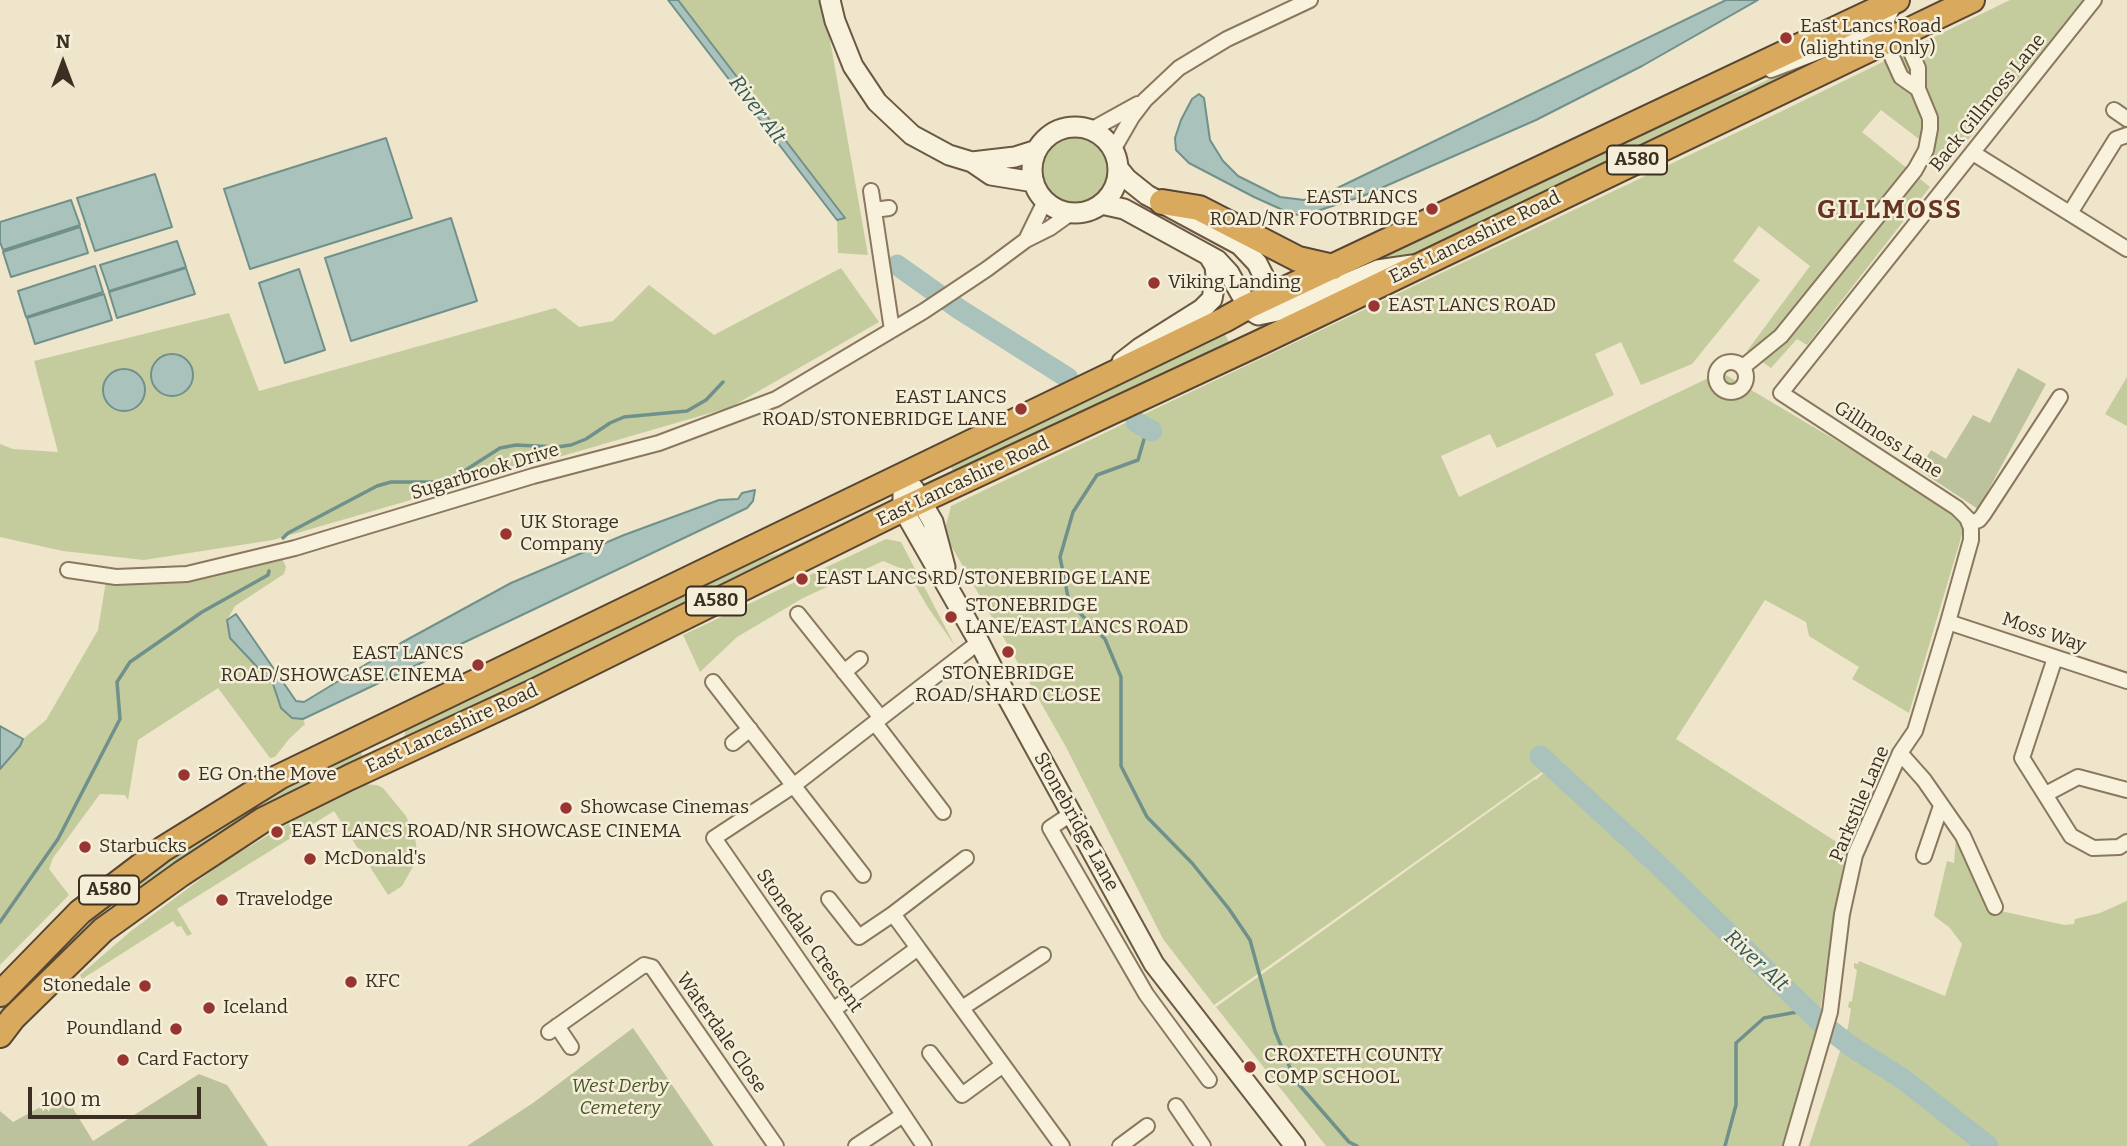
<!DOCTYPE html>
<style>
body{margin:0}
#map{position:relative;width:2127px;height:1146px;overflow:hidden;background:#eee5ca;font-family:Bitter,serif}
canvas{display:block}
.north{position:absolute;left:28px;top:28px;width:70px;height:70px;-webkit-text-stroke:5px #f5efd9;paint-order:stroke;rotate:0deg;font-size:19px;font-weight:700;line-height:28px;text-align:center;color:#3b2f21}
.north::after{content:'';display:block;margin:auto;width:24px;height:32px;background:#3b2f21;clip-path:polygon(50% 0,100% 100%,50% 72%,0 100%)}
.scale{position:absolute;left:28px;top:1087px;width:173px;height:32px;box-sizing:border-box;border:4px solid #3b2f21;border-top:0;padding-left:9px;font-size:21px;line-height:24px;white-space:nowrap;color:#3b2f21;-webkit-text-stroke:5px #f5efd9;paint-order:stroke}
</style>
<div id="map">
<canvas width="2127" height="1146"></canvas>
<div class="north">N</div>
<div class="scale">100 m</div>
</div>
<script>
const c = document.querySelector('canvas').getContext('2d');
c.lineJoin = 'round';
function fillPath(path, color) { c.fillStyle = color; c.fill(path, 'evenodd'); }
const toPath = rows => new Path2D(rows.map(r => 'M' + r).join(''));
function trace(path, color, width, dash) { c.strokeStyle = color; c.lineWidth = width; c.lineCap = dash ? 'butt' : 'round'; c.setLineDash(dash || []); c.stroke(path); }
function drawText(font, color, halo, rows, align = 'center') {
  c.font = font + ' Bitter,serif'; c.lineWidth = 5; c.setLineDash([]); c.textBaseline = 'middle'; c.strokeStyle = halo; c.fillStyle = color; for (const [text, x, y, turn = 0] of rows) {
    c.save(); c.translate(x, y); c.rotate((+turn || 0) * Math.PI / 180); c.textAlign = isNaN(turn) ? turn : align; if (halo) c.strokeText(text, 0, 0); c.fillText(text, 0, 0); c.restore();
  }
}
fillPath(toPath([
 [678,0,823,0,868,255,838,253,837,220,844,218],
 [2010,0,2084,0,1942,171,1919,151,1924,143,1881,110,1862,132,1930,187,1807,345,1797,339,1771,368,1747,351,1810,266,1759,226,1733,261,1760,280,1692,364,1641,385,1621,342,1595,354,1614,395,1497,448,1490,434,1441,456,1459,497,1721,372,1874,463,1965,524,1909,713,1852,679,1859,667,1809,636,1806,622,1765,600,1676,739,1846,848,1815,1041,1782,1146,1326,1146,1216,1007,1535,779,1536,780,1553,764,1214,1005,1163,939,1066,747,949,542,945,529,951,506,1782,111],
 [1840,51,1416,257,1340,274,1712,99,1744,91,1794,67],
 '1042 170a34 34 0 1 1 68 0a34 34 0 1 1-68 0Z',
 [841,268,879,322,731,407,273,540,144,560,63,551,0,537,0,444,13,449,58,452,34,361,229,313,259,391,555,308,579,327,613,321,649,285,714,335],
 [1222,329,1230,344,955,476,949,463],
 [2127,377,2127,426,2105,414],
 [879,505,884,510,403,741,408,722,744,564,780,553],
 [886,539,901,542,955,646,927,606,907,571,883,561,803,598,737,637,700,672,683,635],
 [281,556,286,567,284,574,235,606,227,620,230,638,273,684,281,708,292,718,303,719,305,724,289,739,275,757,270,758,218,688,138,740,128,800,125,795,100,794,53,858,49,869,69,895,0,965,0,769,20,746,23,739,46,720,98,630,106,581],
 [361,752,364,760,308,786,0,1022,0,1001,136,876,253,806],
 [360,784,377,785,383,788,406,816,415,838,417,850,415,863,402,886,388,895,334,811,177,909,192,934,187,936,181,926,177,927,173,921,82,979,80,975,131,931,226,860,272,833,274,836,283,831,281,828,339,793],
 [1957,825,2001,911,2064,925,2074,924,2075,919,2100,913,2127,901,2127,1146,1809,1146,1848,1027,1851,1009,1848,1007,1849,1002,1852,1001,1857,970,1854,968,1854,963,1858,964,1859,961,1945,996,1962,944,1949,927,1934,916,1947,861,1954,863]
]), '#c4cc9d');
fillPath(toPath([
 [2018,368,2046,384,1978,509,1919,470,1931,450,1946,459,1973,415,1990,423],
 [633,1028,714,1146,467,1146,533,1103],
 [199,1074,227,1085,268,1146,0,1146,0,1111,13,1122,64,1094,93,1141]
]), '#bbc29c');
const water = toPath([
 [668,0,678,0,845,218,837,220,668,0],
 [1726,0,1758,0,1642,66,1536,120,1363,196,1314,212,1294,215,1254,197,1189,163,1176,150,1175,138,1181,120,1192,99,1199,94,1204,98,1210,140,1223,161,1238,176,1280,197,1304,200,1323,195,1726,0],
 [386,138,412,218,250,269,224,189,386,138],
 [155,174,172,227,95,251,77,198,155,174],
 [71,200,80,225,3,250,0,242,0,222,71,200],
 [451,218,477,301,351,341,325,258,451,218],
 [80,227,88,253,11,277,3,252,80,227],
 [177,241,186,267,109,291,100,265,177,241],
 [95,266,103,292,26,317,18,291,95,266],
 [186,268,195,294,117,318,109,292,186,268],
 [299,269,325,350,285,363,259,283,299,269],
 [104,294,112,320,35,344,27,318,104,294],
 '151 375a21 21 0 1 1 42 0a21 21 0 1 1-42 0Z',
 '103 390a21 21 0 1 1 42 0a21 21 0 1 1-42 0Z',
 [755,490,753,501,747,508,303,719,292,718,281,708,273,684,230,638,227,620,236,614,296,701,304,702,401,643,511,583,624,535,719,500,738,499,742,493,755,490],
 [0,726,23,739,20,746,0,769,0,726]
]);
fillPath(water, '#aac2bc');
trace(water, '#70918b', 2);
trace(toPath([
 [1147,429,1138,460,1097,475,1073,512,1060,557,1069,602,1105,639,1121,677,1121,766,1147,817,1192,863,1229,909,1250,940,1275,1031,1295,1080,1349,1142,1357,1146],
 [283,538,288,533,377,486,391,482,436,482,458,475,500,448,516,445,557,447,571,445,586,439,610,423,624,417,687,411,706,400,723,382],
 [0,922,58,839,120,719,117,682,130,662,202,612,268,575,269,571],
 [1725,1146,1736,1105,1736,1043,1764,1018,1797,1012,1821,1023]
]), '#70918b', 3.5);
trace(toPath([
 [897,265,959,309,1068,378],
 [1136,422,1152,431],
 [1540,756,1653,860,1821,1023,1852,1047,1903,1079,1988,1146]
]), '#aac2bc', 21);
const street = toPath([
 [1896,1,1887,19,1884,39,1901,77,1918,89],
 [2114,110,2127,119],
 [1091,130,1138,104],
 [1113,150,1132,117,1145,100,1179,68,1227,39,1310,0],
 [1973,153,2127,249],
 [871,191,892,330],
 [874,210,889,208],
 [2070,213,2116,139,2127,135],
 [1026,240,1045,201],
 '1716 377a15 15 0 1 1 30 0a15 15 0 1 1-30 0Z',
 [1743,367,1781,336,1915,170,1926,150,1930,129,1930,118,1918,89,1918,68,1907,43,1894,34,1871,32,1771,70],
 [1970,523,1979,520,1983,515,2060,397],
 [68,570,116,577,187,574,295,548,533,476,659,443,776,399,924,311,987,269,1026,240,1050,228,1071,213],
 [798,614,881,718],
 [1948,622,2127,681],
 [2055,658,2022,758,2071,836,2093,848,2119,847,2127,842],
 [844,672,860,659],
 [713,682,863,875],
 [875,723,943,812],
 [733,743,750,729],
 [1900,753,1924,780,1963,836,1995,907],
 [2046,794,2078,777,2127,790],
 [1071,814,1050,828,1146,994,1209,1080],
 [1924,856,1941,806],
 [829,899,859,937,893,914,918,948],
 [893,914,966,858],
 [962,1008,1043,955],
 [833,1010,918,948,1062,1146],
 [557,1026,571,1047],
 [549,1032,644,965,652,967,776,1146],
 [930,1053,962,1095,1003,1065],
 [1176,1106,1203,1146],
 [856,1146,903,1115],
 [924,1146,840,1020,714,838,793,786,979,642],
 [1120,1146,1147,1126],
 [1791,1146,1830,1012,1842,914,1855,855,1900,753,1915,731,1948,622,1971,540,1971,528,1967,518,1957,508,1781,393,2094,0]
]);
const secondary = toPath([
 [830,0,835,21,853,66,877,102,912,135,949,155,972,162,991,175,1034,182],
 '1032 170a43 43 0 1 1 86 0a43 43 0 1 1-86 0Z',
 [972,162,1015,157,1037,150],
 [1118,168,1127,179,1147,195,1240,245,1257,263,1273,295,1275,308],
 [1101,204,1124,209,1217,260,1229,273,1250,310,1258,315,1283,310,1378,270,1412,265],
 [1122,362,1140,348,1202,309,1212,299,1216,276,1215,266,1209,256],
 [903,474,903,509,979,642,1005,693,1154,964,1295,1146],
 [914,489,933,522,945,567]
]);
const highway = toPath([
 [1162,202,1199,208,1298,259,1333,267],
 [0,994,80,912,163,849,279,777,1224,320,1247,307,1897,0],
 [0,1035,13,1018,103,930,181,874,263,820,350,777,529,694,903,509,1261,342,1972,0]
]);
trace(street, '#8a785e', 18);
trace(secondary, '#6c5941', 23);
trace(highway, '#584632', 28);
trace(street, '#f8f2dd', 14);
trace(secondary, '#f8f2dd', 19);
trace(highway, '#d9aa5e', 24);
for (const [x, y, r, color] of [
 [1786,38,7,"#983530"],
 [1432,209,7,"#983530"],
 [1154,283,7,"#983530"],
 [1374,306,7,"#983530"],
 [1021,409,7,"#983530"],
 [506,534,7,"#983530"],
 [802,579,7,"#983530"],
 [951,617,7,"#983530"],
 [1008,652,7,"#983530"],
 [478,665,7,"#983530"],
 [184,775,7,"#983530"],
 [566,808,7,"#983530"],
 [277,832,7,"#983530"],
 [85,847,7,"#983530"],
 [310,859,7,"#983530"],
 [222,900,7,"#983530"],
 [351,982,7,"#983530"],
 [145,986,7,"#983530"],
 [209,1008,7,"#983530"],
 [176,1029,7,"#983530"],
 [123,1060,7,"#983530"],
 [1250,1067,7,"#983530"]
]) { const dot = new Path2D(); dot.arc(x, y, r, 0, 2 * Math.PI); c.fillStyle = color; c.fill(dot); trace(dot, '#f5efd9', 2.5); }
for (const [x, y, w] of [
 [1637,160,60],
 [716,601,60],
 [109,890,60]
]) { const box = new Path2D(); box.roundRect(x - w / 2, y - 14.5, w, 29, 5); c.fillStyle = '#f5efd9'; c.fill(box); trace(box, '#3b2f21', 2); }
drawText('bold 18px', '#3b2f21', null, [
 ["A580",1637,160],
 ["A580",716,601],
 ["A580",109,890]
]);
drawText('19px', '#3b2f21', '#f5efd9', [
 ["East Lancs Road",1800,27],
 ["(alighting Only)",1800,49],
 ["EAST LANCS",1418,198,"right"],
 ["ROAD/NR FOOTBRIDGE",1418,220,"right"],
 ["Viking Landing",1168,283],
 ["EAST LANCS ROAD",1388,306],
 ["EAST LANCS",1007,398,"right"],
 ["ROAD/STONEBRIDGE LANE",1007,420,"right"],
 ["UK Storage",520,523],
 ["Company",520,545],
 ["EAST LANCS RD/STONEBRIDGE LANE",816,579],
 ["STONEBRIDGE",965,606],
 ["LANE/EAST LANCS ROAD",965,628],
 ["EAST LANCS",464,654,"right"],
 ["ROAD/SHOWCASE CINEMA",464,676,"right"],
 ["STONEBRIDGE",1008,674,"center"],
 ["ROAD/SHARD CLOSE",1008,696,"center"],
 ["EG On the Move",198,775],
 ["Showcase Cinemas",580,808],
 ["EAST LANCS ROAD/NR SHOWCASE CINEMA",291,832],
 ["Starbucks",99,847],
 ["McDonald's",324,859],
 ["Travelodge",236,900],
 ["KFC",365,982],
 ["Stonedale",131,986,"right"],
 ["Iceland",223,1008],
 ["Poundland",162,1029,"right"],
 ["CROXTETH COUNTY",1264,1056],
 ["COMP SCHOOL",1264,1078],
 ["Card Factory",137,1060]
], 'left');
drawText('19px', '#3b2f21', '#f5efd9', [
 ["Back Gillmoss Lane",1988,103,-51],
 ["East Lancashire Road",1475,238,-26],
 ["Gillmoss Lane",1888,440,33],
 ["Sugarbrook Drive",485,472,-17],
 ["East Lancashire Road",963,482,-25],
 ["Moss Way",2044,633,19],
 ["East Lancashire Road",452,729,-25],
 ["Parkstile Lane",1860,804,-67],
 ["Stonebridge Lane",1076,822,61],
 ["Stonedale Crescent",809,941,55],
 ["Waterdale Close",721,1033,55]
]);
drawText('italic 19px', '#495728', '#f5efd9', [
 ["West Derby",620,1087],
 ["Cemetery",620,1109]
]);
drawText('italic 21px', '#315a5a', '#f5efd9', [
 ["River Alt",757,110,53],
 ["River Alt",1756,961,43]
]);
c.letterSpacing = '2px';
drawText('bold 26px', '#673422', '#f5efd9', [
 ["GILLMOSS",1890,211]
]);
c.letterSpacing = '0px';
</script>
